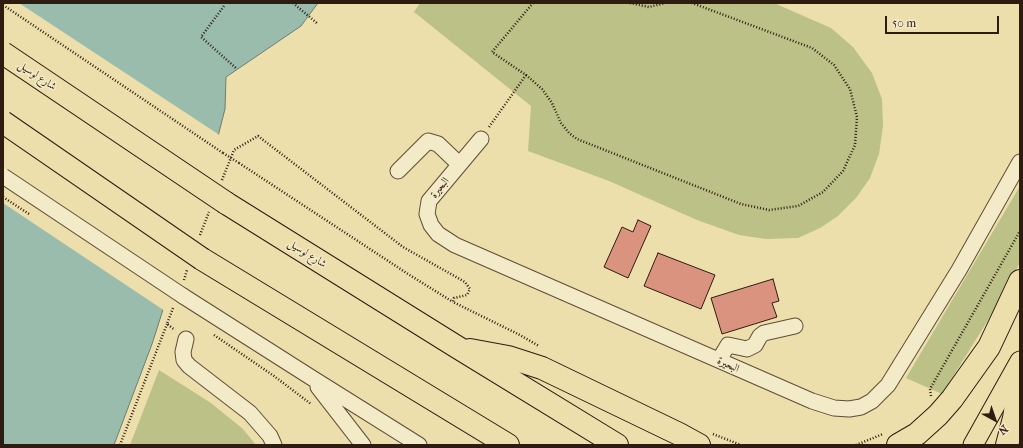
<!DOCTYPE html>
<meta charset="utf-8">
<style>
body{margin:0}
#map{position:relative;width:1023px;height:448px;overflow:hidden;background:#eddfab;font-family:"IM FELL French Canon",serif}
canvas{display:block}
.frame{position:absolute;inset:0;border:4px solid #2e1c12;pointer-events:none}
.north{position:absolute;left:975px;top:400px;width:40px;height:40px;-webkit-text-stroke:3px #f3eac8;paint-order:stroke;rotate:140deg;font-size:11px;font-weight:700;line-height:16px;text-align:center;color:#2e1c12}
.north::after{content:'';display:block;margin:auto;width:14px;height:18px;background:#2e1c12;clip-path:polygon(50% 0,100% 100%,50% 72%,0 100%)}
.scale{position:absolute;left:885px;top:16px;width:114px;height:18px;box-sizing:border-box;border:2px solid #2e1c12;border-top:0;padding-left:5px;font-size:12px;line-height:14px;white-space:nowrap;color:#2e1c12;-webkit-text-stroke:3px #f3eac8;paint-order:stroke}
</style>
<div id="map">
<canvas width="1023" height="448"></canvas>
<div class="frame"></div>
<div class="north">N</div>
<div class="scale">50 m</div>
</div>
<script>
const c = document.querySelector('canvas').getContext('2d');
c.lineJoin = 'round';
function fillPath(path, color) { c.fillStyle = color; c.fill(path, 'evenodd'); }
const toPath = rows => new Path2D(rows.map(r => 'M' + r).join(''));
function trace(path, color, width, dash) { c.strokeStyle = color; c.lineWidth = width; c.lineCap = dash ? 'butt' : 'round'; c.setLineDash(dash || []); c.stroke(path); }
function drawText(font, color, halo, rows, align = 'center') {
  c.font = font + ' "IM FELL French Canon",Amiri,serif'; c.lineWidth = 3; c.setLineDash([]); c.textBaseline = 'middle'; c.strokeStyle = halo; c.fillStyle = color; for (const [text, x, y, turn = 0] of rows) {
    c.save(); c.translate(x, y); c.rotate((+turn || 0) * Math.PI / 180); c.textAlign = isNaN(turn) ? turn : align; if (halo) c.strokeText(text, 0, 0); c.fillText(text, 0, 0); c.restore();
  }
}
fillPath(toPath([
 [420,3,774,3,831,28,853,47,872,73,882,99,883,126,879,154,870,178,856,198,838,216,820,228,798,238,766,239,739,235,697,220,609,181,528,151,531,106,414,12],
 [1020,186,1020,262,1005,293,942,394,906,378],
 [159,370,211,403,243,429,256,445,130,445]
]), '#bbc187');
const water = toPath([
 [3,3,318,3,301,26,226,77,225,109,216,144,152,344,114,445,3,445,3,3]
]);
fillPath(water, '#99bcad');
trace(water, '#6e7c6f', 1);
fillPath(toPath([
 [3,3,19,3,221,136,165,311,3,203]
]), '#eddfab');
const building = toPath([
 [638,220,651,226,628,278,604,267,622,227,633,232,638,220],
 [658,253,715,275,701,309,644,286,658,253],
 [773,279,779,301,772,303,777,317,722,334,711,298,773,279]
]);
fillPath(building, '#da937f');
trace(building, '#2e1c12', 1);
const minor = toPath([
 [481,139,429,201,427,214,431,225,438,234,455,245,812,401,834,408,849,409,861,407,872,401,888,385,959,270,1020,162],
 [398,171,428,141,438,144,459,164],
 [183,296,312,378,419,445],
 [186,339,183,352,184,360,189,366,250,413,270,436,274,445],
 [719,360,728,345,747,349,755,345,760,336,764,333,795,326],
 [318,387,363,445]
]);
const major = toPath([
 [973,445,1020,361]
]);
const highway = toPath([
 [226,203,457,347,617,445],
 [202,259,508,445],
 [470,350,508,357,542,368,679,434,699,445],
 [898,445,917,434,938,415,952,399,989,347,1020,281],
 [1007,445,1014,418,1020,379]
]);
trace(minor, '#5e4d38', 17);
trace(major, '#2e1c12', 21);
trace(highway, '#2e1c12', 24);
trace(toPath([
 [293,3,318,24],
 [630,3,649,7,665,3],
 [3,5,223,153],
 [224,6,201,37,237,69],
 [526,75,542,89,552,103,561,123,569,133,577,139,741,204,769,210,798,206,823,192,843,171,855,145,857,117,850,89,834,65,812,48,692,3],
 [489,127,526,75,492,52,533,3],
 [239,163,408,274,453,302],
 [222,180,234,150,258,136,403,247,465,282,470,289,467,295,454,298,453,302,518,334,539,346],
 [3,197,29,214],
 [200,235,209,212],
 [184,280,187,270],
 [173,308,167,324,175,330],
 [214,335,274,376,311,404],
 [931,396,930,389,1020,231],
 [713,434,741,445],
 [120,445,167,324],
 [856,445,883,434]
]), '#2e1c12', 2.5, [1, 2]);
trace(minor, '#f3eac8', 15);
trace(major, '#eddfab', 19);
trace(highway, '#eddfab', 22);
const minorBridge = toPath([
 [3,176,183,296]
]);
const highwayBridge = toPath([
 [3,53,226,203],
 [3,122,202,259]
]);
trace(minorBridge, '#5e4d38', 17, []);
trace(highwayBridge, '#2e1c12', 24, []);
trace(toPath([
 [223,153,239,163]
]), '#2e1c12', 2.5, [1, 2]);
trace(minorBridge, '#f3eac8', 15);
trace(highwayBridge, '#eddfab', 22);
drawText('11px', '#2e1c12', '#f3eac8', [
 ["شارع لوسيل",37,76,34],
 ["البحيرة",440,188,-51],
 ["شارع لوسيل",307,254,32],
 ["البحيرة",728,365,24]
]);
</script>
